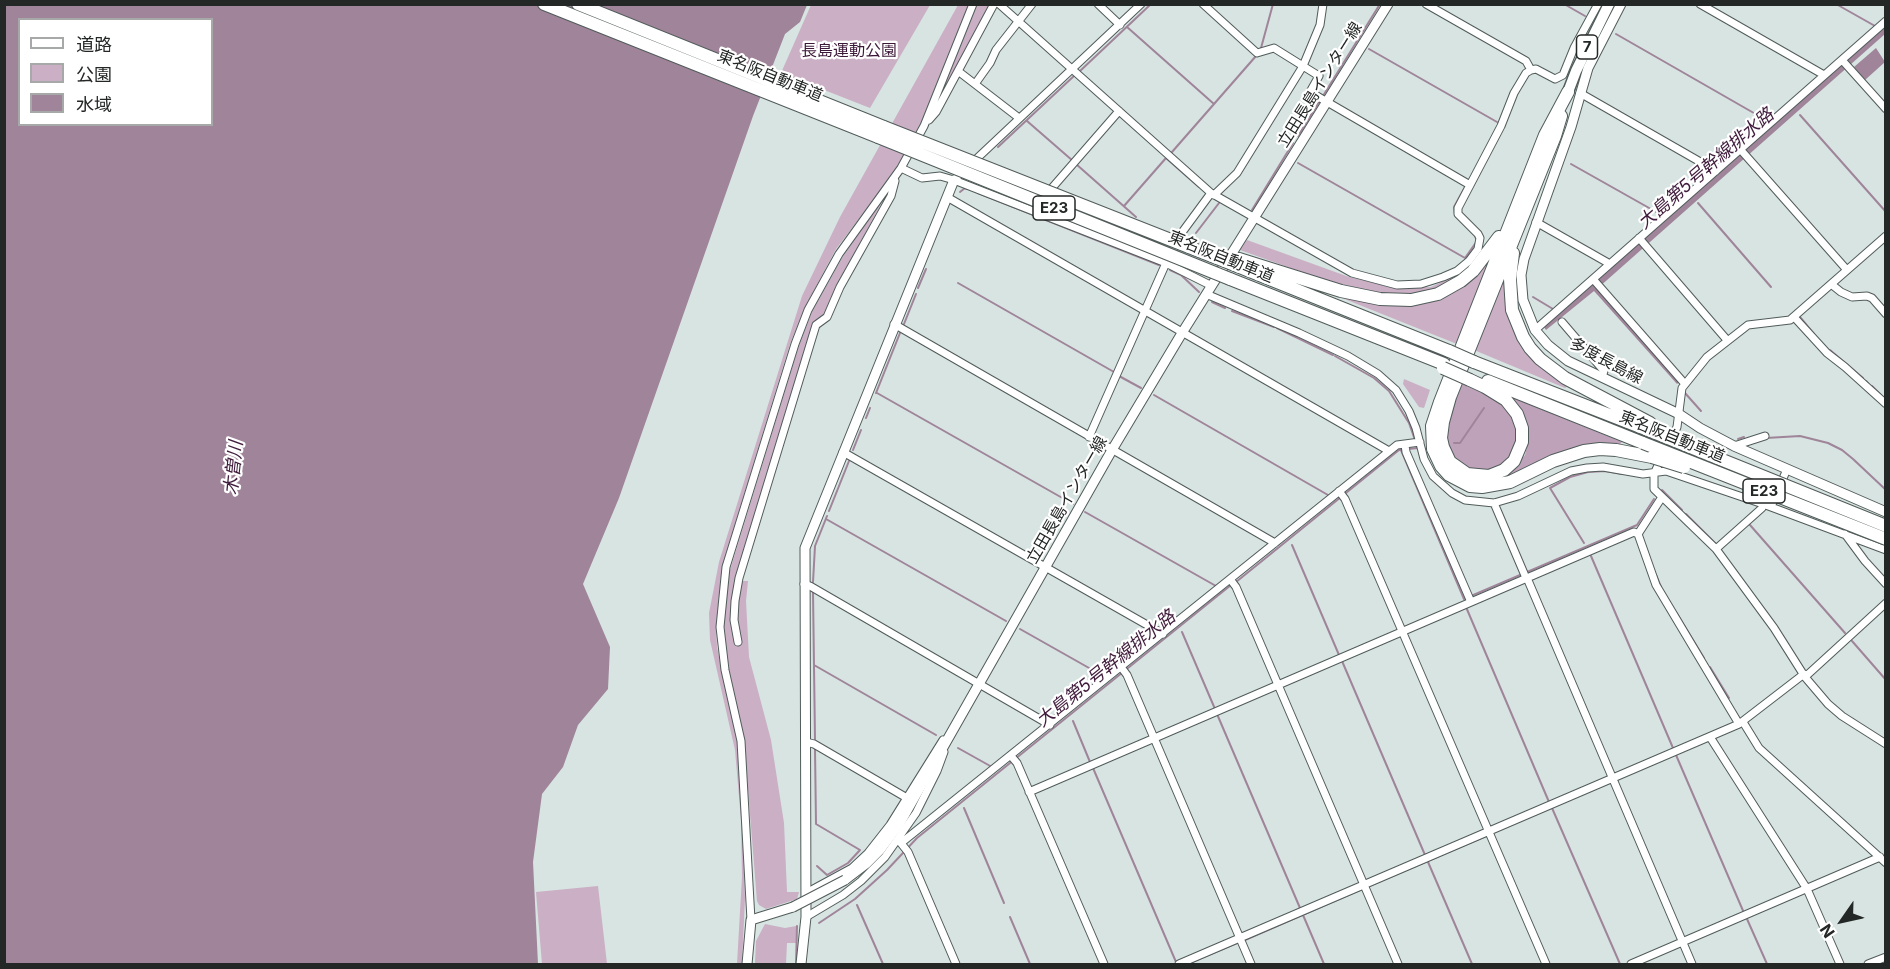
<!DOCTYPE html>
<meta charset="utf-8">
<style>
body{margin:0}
#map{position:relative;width:1890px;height:969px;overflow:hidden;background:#d7e4e1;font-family:Inter,"Noto Sans JP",sans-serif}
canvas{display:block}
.frame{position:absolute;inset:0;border:6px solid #232726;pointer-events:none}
.legend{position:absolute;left:18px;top:18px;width:195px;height:108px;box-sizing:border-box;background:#fff;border:2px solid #a7a9a8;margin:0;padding:8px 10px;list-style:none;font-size:18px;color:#232726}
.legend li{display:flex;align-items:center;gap:12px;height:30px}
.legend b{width:30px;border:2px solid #a7a9a8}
.north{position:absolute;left:1812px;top:891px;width:60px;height:60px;-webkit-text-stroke:4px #fff;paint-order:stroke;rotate:236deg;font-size:16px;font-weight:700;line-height:24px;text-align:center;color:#232726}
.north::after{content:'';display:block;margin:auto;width:21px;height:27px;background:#232726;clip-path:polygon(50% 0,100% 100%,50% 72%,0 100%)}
</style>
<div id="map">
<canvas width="1890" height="969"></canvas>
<div class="frame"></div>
<ul class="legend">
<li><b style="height:8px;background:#fff"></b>道路</li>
<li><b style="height:16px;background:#caafc5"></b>公園</li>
<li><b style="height:16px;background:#9f849a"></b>水域</li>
</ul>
<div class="north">N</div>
</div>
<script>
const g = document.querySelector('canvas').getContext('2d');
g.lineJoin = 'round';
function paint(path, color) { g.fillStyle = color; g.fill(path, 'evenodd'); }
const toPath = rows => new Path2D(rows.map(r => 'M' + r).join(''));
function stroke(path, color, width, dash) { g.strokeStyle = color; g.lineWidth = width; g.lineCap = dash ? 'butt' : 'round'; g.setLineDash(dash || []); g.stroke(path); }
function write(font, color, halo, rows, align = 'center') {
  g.font = font + ' Inter,"Noto Sans JP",sans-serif'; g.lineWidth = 4.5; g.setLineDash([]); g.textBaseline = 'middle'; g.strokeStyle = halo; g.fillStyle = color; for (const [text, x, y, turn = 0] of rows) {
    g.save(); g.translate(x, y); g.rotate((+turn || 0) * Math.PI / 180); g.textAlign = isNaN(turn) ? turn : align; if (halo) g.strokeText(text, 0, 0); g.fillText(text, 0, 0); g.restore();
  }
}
paint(toPath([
 [811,5,930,5,870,108,781,73],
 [958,5,969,5,922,121,896,170,836,249,806,305,790,344,722,567,716,625,717,647,737,741,742,821,745,898,742,964,737,964,742,877,741,820,735,750,710,640,709,613,719,562,802,296,840,217],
 [977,5,991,5,937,104],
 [888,191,862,239,825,314,814,324,736,579,733,630,736,646,740,645,737,620,737,599,741,581,748,581,746,601,749,657,771,740,784,823,787,892,799,892,797,899,766,909,759,905,757,901,744,740,725,651,723,627,727,580,799,345,812,312,842,258],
 [1247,240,1349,277,1396,288,1431,287,1454,276,1466,268,1475,259,1469,269,1439,288,1410,295,1393,295,1348,286,1313,276,1240,250],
 [1493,254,1457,344,1312,286,1431,301],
 [1504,275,1512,323,1568,386,1565,388,1474,350],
 [1404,379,1430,390,1424,408,1419,407,1403,384],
 [598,886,607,964,542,964,536,892],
 [765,924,785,928,796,926,796,943,787,943,786,964,755,964,756,941]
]), '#caafc5');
paint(toPath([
 [1462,384,1488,395,1502,403,1509,410,1517,424,1517,446,1506,463,1489,472,1467,469,1456,460,1449,449,1447,430,1449,414],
 [1511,397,1622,442,1619,445,1592,445,1565,450,1509,478,1508,473,1525,455,1529,439,1528,428,1524,415]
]), '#bda2b9');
paint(toPath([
 [5,5,807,5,800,22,785,34,753,116,619,498,583,584,610,647,608,689,578,725,563,767,542,794,533,862,538,964,5,964],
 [20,20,212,20,212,124,20,124],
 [1885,26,1885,34,1598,288,1680,381,1677,384,1594,291,1546,330,1544,327,1553,318],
 [1876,48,1885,62,1865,80,1854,67]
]), '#9f849a');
stroke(toPath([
 [1564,4,1585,16],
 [1836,4,1875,26],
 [1127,27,1214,104],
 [1616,34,1766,120],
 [1261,48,1273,4],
 [1369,49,1497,122],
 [1080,71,1151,4],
 [1323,96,1380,4],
 [1800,115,1886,212],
 [1027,121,1073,161],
 [1298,136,1319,102],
 [998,147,1075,75],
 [1172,152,1256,56],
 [1298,163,1465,258,1477,241,1475,236],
 [1076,164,1136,217],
 [1571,164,1658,213],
 [960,192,965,188,967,189],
 [978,193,1159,265],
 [1698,203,1771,287],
 [1124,206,1166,158,1199,187],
 [1252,210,1293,143],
 [1455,214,1454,207,1465,187],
 [1196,233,1219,203],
 [1170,270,1181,275,1199,292],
 [958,283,1114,372],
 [918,288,926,269],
 [1533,297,1553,309],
 [1212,302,1225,308],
 [1232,311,1274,327],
 [1800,317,1814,334],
 [904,324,916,294],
 [1277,328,1333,355],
 [1830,350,1863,378],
 [1335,356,1374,378,1389,391,1409,423,1415,440],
 [1119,376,1141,388],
 [1866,381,1868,383],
 [1872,386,1881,395],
 [876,393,900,333],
 [877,393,1073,504],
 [1685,393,1701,411],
 [1154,395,1328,495],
 [866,418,870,408],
 [1766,438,1800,436,1828,443,1842,450,1853,459,1886,490],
 [1738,439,1744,437],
 [1454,443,1460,443,1484,408],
 [1408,449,1418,448],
 [853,450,861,430],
 [1401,450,1464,599,1637,525,1654,499],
 [1662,490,1682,510],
 [829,511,849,461],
 [1085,512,1216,586],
 [1686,514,1716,544],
 [826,519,1006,621],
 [1750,525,1845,633],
 [1584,543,1550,488,1570,477,1588,472,1605,471,1622,474],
 [1292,545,1339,655],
 [1591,556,1673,748],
 [1656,575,1661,587],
 [813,582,815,546,827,516],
 [1236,582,1399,450,1403,450],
 [813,592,815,740],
 [1466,607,1549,802],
 [1676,612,1704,658],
 [1020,629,1105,677],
 [1182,632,1215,709],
 [1852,641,1886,680],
 [1342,661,1425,855],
 [814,665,936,735],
 [1710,667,1729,698],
 [1217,714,1300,908],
 [1073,721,1090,762],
 [958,748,992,767],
 [815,749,816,824,860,850,848,863,827,875,817,866],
 [1676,755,1744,913],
 [1093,768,1176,962],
 [964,808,1004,903],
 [1552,808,1620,964],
 [1428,862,1472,964],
 [1369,886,1486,836],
 [857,905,883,964],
 [1303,915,1324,964],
 [1010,917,1030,964],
 [1747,919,1767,964],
 [819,923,855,899,887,870,917,838,1231,585],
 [1245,940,1362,889],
 [796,964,797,926],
 [1187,964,1237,943]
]), '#9f849a', 2);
const street = toPath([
 [999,4,1211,193,1352,273,1397,285,1421,284,1443,277,1457,271,1469,261,1478,249,1480,238,1478,234,1458,214,1458,208,1501,126,1514,93,1526,73,1531,70],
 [1098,4,1120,25],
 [1203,4,1257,53,1274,48,1319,76,1310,92,1470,185],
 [1426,4,1526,61,1531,70,1536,69,1555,79,1563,75,1574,48,1598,4],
 [1700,4,1824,75],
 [1842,60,1886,109],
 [958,71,1019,118],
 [975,84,990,63,996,50,1032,4],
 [1580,93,1716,171],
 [929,120,936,112,994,4],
 [1740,149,1847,270],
 [901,168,922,178,940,176,954,180,1166,263,1212,286],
 [954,180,1141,4],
 [1214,195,1237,173,1303,66,1320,25,1323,4],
 [947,197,1389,451],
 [1038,204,1119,111],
 [1536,222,1610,264],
 [1639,238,1727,340],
 [1593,279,1685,384],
 [1831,284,1841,292,1852,297,1867,296,1872,298,1886,314],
 [1206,294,1299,333,1348,356,1378,374,1396,390,1409,411,1416,428,1424,459,1433,476,1452,493,1465,500,1494,503,1518,496,1571,471,1587,468,1603,467,1643,474,1666,471,1763,504,1886,550],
 [1794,317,1827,353,1845,367,1886,404],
 [1562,322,1604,371,1602,377],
 [894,324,1275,543],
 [1535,330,1886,21],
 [1089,437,1166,263,1183,231,1211,193],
 [1670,442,1677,427,1682,388,1707,357,1748,325,1790,320,1886,236],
 [1405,444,1406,452,1471,602],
 [1734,446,1765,436],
 [843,452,1163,634],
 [1662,457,1654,474,1654,489,1716,549,1774,628,1805,677,1828,704,1842,716,1886,744],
 [1339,491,1345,499,1546,964],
 [1662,497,1638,534,1656,585,1739,724],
 [1494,503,1526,578],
 [1771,507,1787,469],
 [1845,534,1865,561,1886,584],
 [1716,549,1762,508,1763,504],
 [1527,578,1692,964],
 [1230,579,1236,587,1398,964],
 [804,584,810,586,1050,725],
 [738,642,734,620,735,601,739,578,816,325,827,317,840,287,891,196,895,181],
 [1121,667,1127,675,1251,964],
 [1805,677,1886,603],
 [1743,722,1759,748,1886,863],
 [1710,737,1807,889,1840,964],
 [806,742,814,744,907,798],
 [1011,756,1017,763,1104,964],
 [1029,792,1634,532,1638,534],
 [900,842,908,852,956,964],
 [901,843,1397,445,1420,442],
 [806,893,852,868,868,853,890,825,943,740],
 [806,917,843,895,861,881,885,857,916,813,937,771,944,752],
 [751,920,741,741,725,670,720,627,726,567,795,344,808,310,839,254,901,168,924,126,973,4],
 [1179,964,1739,724,1804,674],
 [1631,964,1880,857],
 [1868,964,1886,957]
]);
const secondary = toPath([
 [1621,4,1588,68,1571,127,1524,259,1521,275,1523,300,1535,330,1548,345,1568,361,1679,414,1700,428,1734,446,1886,512],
 [845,880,866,864,880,850,900,823,1112,450,1182,333,1388,4],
 [747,964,751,920,793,907],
 [801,964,806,917,805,548,954,180]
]);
const primary = toPath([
 [1568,92,1576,71,1609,4]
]);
const highway = toPath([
 [544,4,878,137],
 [578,4,884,127],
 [1568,92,1545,135,1440,402,1432,426,1433,449,1441,466,1449,475,1470,486,1482,487,1510,482,1553,461,1584,451,1600,449,1616,450,1652,457],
 [1513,253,1510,279,1512,310,1523,337,1530,348,1540,359,1565,378,1650,423],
 [1239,259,1341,291,1380,299,1411,300,1438,294,1461,281,1473,271,1499,237],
 [1237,266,1449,351],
 [1230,279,1444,364],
 [1474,362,1648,430],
 [1470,380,1485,387,1506,400,1517,414,1522,428,1522,442,1514,461,1504,470,1489,476,1467,474,1450,462,1443,447,1441,438,1443,422,1450,397,1555,136,1561,116],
 [1488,381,1643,443]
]);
stroke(street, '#515c5a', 9);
stroke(secondary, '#515c5a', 11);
stroke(primary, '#515c5a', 13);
stroke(highway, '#515c5a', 14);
stroke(street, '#fff', 7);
stroke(secondary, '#fff', 9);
stroke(primary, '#fff', 10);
stroke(highway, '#fff', 12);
const secondaryBridge = toPath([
 [793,907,845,880]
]);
const highwayBridge = toPath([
 [884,127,1237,266],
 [878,137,1230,279],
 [1449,351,1474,362],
 [1443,368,1470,380],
 [1648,430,1886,526],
 [1643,443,1886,539],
 [1652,457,1684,467]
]);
stroke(secondaryBridge, '#515c5a', 11, []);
stroke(highwayBridge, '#515c5a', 14, []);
stroke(secondaryBridge, '#fff', 9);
stroke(highwayBridge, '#fff', 12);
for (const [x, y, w] of [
 [1587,47,21],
 [1054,208,42],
 [1764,491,42]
]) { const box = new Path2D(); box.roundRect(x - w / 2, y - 12, w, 24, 4.5); g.fillStyle = '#fff'; g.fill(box); stroke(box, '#232726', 1.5); }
write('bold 15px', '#232726', null, [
 ["7",1587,47],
 ["E23",1054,208],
 ["E23",1764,491]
]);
write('16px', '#3d1939', '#fff', [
 ["長島運動公園",849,51]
]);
write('16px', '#232726', '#fff', [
 ["東名阪自動車道",770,76,22],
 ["立田長島インター線",1320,85,-58],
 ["東名阪自動車道",1221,257,22],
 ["多度長島線",1606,361,28],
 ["東名阪自動車道",1672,437,22],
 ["立田長島インター線",1067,500,-60]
]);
write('italic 18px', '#401c3c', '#fff', [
 ["大島第5号幹線排水路",1706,169,-41],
 ["木曽川",234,468,-84],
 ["大島第5号幹線排水路",1106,669,-39]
]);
</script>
